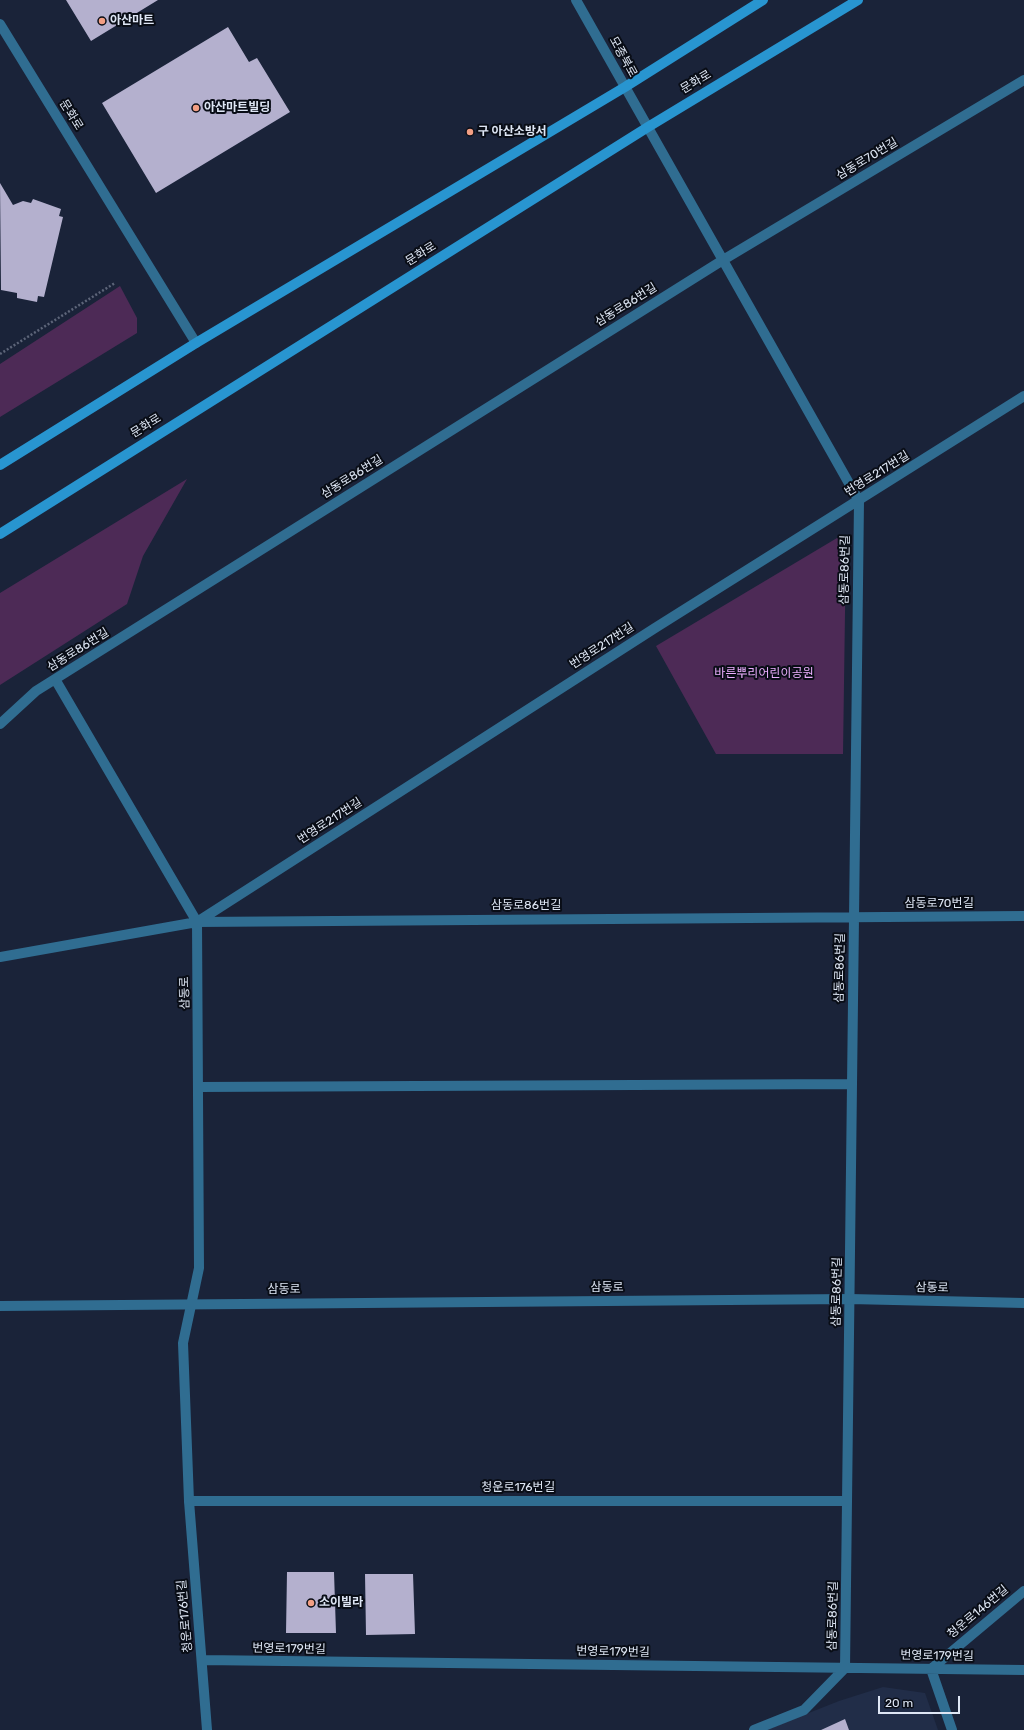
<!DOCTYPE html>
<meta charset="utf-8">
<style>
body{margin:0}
#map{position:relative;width:1024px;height:1730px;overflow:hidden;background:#1a2339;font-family:Rubik,sans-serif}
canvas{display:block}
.scale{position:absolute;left:878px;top:1696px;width:82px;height:18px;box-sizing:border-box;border:2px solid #dee6f4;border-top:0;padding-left:5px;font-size:12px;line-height:14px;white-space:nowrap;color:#dee6f4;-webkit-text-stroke:3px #090d16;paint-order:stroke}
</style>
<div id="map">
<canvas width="1024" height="1730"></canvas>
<div class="scale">20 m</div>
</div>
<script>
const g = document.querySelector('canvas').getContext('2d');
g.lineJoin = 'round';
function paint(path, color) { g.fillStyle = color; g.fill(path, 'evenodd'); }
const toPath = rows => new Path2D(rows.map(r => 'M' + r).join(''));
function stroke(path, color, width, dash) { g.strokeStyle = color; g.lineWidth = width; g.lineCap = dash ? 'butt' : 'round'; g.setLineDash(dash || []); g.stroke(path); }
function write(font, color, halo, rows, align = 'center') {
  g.font = font + ' Rubik,"Noto Sans KR",sans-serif'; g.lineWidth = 4; g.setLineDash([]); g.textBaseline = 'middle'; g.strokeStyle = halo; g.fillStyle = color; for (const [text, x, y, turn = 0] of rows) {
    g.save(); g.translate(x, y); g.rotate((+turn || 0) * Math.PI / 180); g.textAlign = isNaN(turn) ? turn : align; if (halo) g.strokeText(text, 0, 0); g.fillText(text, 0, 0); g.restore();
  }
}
paint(toPath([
 [883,1687,925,1693,938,1730,766,1730,839,1701]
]), '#212d48');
paint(toPath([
 [120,286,137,318,137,333,0,417,0,364],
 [187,479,143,556,127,604,0,685,0,593],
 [837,538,846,542,843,754,716,754,656,646]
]), '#4d2a56');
paint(toPath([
 [66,0,158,0,91,41],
 [228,27,249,62,257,58,290,112,156,193,102,103],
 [0,183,13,205,23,201,31,203,33,199,61,209,59,216,63,217,44,297,38,296,37,302,17,298,17,293,1,290],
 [287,1572,334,1572,336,1633,286,1633],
 [365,1574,413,1574,415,1634,366,1635],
 [845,1719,849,1730,821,1730]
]), '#b4b0ce');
stroke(toPath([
 [0,354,115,283]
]), '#5d6579', 2.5, [2, 2]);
stroke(toPath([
 [189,1501,847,1501]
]), '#306d91', 10);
stroke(toPath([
 [576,0,859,501,845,1668],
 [0,24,196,343],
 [55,679,197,922,199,1268,183,1343,189,1501,207,1730],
 [0,724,36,691,723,260,1024,80],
 [197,922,655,628,1024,396],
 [0,957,197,922,1024,916],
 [199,1087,852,1084],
 [202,1660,1024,1670],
 [754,1730,804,1710,845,1668],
 [952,1730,931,1669,1024,1591]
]), '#306d91', 10);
stroke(toPath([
 [0,1306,850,1299,1024,1303]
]), '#306d91', 10);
stroke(toPath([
 [0,465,196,343,625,87,763,0],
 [0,534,648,127,858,0]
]), '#2895d0', 10);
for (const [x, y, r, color] of [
 [102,21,4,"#f39f84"],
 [196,108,4,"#f39f84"],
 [470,132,4,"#f39f84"],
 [311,1603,4,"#f39f84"]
]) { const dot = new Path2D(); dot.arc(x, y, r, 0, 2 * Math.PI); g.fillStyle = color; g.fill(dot); stroke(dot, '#090d16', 1.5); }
write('bold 12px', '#dee6f4', '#090d16', [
 ["아산마트",110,21],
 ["아산마트빌딩",204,108],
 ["구 아산소방서",478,132],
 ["소이빌라",319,1603]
], 'left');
write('12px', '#dee6f4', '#090d16', [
 ["모종북로",623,57,61],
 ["문화로",696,82,-31],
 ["문화로",71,115,58],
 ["삼동로70번길",867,159,-31],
 ["문화로",421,254,-32],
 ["삼동로86번길",626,305,-32],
 ["문화로",146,426,-32],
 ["번영로217번길",877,474,-32],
 ["삼동로86번길",352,477,-32],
 ["삼동로86번길",845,570,-89],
 ["번영로217번길",602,646,-33],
 ["삼동로86번길",78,650,-32],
 ["번영로217번길",330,821,-33],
 ["삼동로70번길",939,904],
 ["삼동로86번길",526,906],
 ["삼동로86번길",840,968,-89],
 ["삼동로",185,993,-91],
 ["삼동로",607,1288],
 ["삼동로",932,1288,1],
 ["삼동로",284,1290],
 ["삼동로86번길",837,1292,-89],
 ["청운로176번길",518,1488],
 ["청운로146번길",978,1612,-40],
 ["청운로176번길",185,1616,-95],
 ["삼동로86번길",833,1616,-89],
 ["번영로179번길",289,1649,1],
 ["번영로179번길",613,1652,1],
 ["번영로179번길",937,1656,1]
]);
write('12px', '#ebaefd', '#090d16', [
 ["바른뿌리어린이공원",764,674]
]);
</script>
